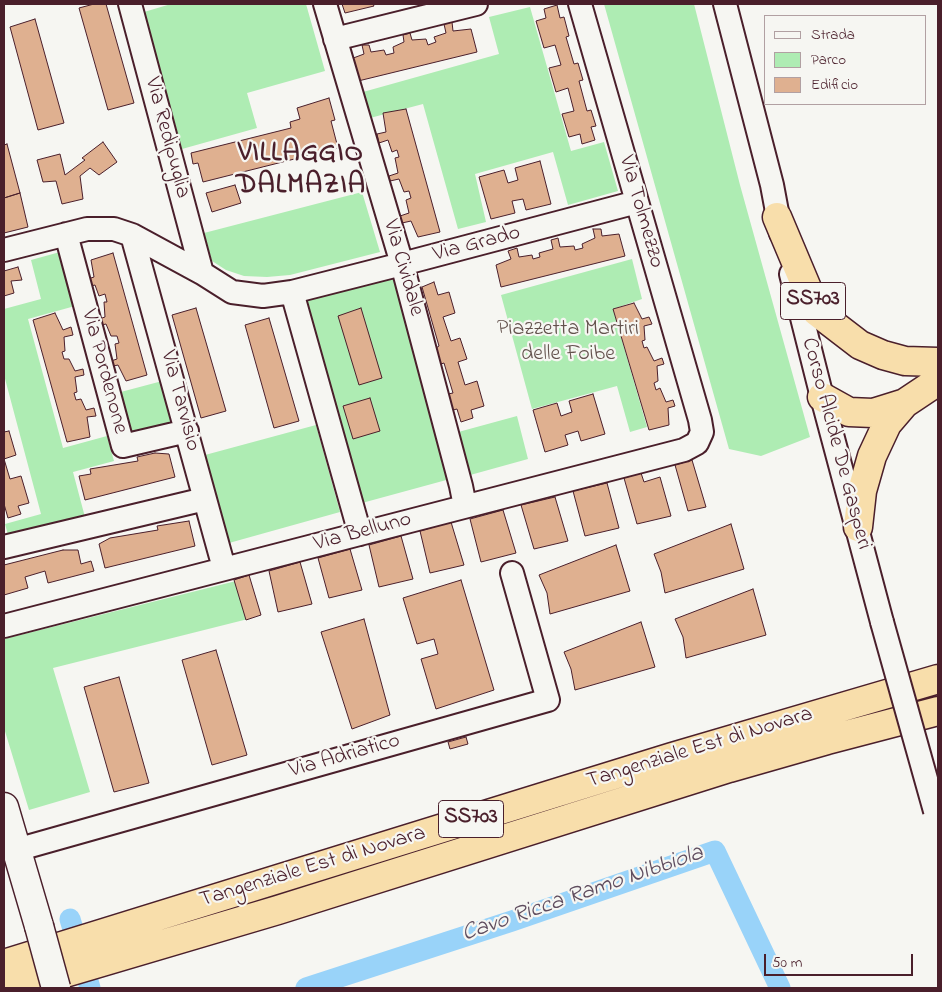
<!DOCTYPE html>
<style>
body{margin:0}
#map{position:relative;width:942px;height:992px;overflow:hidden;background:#f6f6f2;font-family:"Indie Flower",sans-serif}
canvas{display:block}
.frame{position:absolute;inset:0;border:5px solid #4a1f2b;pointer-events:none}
.legend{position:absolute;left:764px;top:15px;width:162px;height:90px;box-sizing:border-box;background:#f6f6f2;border:1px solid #b1a0a2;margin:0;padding:6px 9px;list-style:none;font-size:15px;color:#4a1f2b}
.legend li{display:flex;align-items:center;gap:10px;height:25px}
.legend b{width:25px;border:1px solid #b1a0a2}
.scale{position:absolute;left:764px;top:954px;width:149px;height:22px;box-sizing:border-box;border:2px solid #4a1f2b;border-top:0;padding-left:6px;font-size:15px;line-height:18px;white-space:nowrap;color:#4a1f2b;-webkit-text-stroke:4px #f6f6f2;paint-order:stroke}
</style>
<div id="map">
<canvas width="942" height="992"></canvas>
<div class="frame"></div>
<ul class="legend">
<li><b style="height:6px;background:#f6f6f2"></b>Strada</li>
<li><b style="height:14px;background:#aeecb3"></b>Parco</li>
<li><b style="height:14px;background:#dfb090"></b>Edificio</li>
</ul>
<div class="scale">50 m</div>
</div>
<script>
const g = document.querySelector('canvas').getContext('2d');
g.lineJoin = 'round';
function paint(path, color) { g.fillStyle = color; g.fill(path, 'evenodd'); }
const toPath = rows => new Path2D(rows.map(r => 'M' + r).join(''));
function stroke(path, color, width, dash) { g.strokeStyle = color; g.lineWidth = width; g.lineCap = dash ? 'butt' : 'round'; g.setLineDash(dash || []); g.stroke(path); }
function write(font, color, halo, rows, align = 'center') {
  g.font = font + ' "Indie Flower",sans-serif'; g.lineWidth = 4.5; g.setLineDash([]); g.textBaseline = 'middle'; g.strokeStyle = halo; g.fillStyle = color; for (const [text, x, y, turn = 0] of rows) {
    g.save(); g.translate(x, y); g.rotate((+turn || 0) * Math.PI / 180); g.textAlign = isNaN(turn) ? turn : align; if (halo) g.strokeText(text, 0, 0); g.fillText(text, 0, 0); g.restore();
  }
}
paint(toPath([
 [171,4,306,4,325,71,247,93,257,128,182,149,144,12],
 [604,4,694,4,740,185,810,437,761,456,729,449],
 [530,7,571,151,604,142,618,191,568,205,553,152,475,174,486,222,458,229,423,104,370,118,363,92,499,54,489,17],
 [362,192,380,252,290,275,267,277,244,276,226,270,212,261,204,233],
 [60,252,75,306,28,319,63,448,107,436,114,461,73,472,86,521,10,542,5,524,41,514,4,375,4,309,41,299,31,260],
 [632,259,642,299,613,309,647,427,630,432,617,386,532,409,501,295],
 [394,273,450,479,362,503,306,297],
 [166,380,178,425,129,438,117,393],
 [517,416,528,459,463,477,451,434],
 [316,425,340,512,229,543,205,455],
 [236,581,248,619,53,668,90,792,29,810,4,728,4,639]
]), '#aeecb3');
stroke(toPath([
 [70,919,90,988],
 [306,988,512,921,715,851,780,988]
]), '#99d3f9', 21);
const building = toPath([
 [94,4,106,4,134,103,108,110,79,8,94,4],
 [342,4,373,4,374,6,345,13,342,4],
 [557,5,560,18,564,17,569,36,566,37,574,64,578,63,583,80,579,81,587,111,591,110,596,126,591,127,595,140,582,144,580,134,569,137,562,114,574,111,568,88,556,92,549,68,561,65,555,45,544,48,536,21,546,18,544,9,557,5],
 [35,19,64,123,38,130,10,27,35,19],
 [452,22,453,31,471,29,477,52,354,82,348,60,364,54,362,45,369,45,371,52,384,50,386,55,394,53,393,47,404,42,403,35,410,33,412,40,426,39,428,45,436,42,434,37,446,33,444,24,452,22],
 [329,98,335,120,331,121,338,148,203,182,198,163,193,164,191,153,291,128,290,122,300,119,297,108,329,98],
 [406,109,440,232,418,237,411,221,402,223,400,216,409,213,406,200,411,198,409,191,404,192,399,179,390,181,389,176,398,173,395,158,399,157,397,150,392,152,388,140,379,143,377,134,386,132,383,113,406,109],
 [103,142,117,162,99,175,90,168,80,176,83,199,62,204,56,181,43,182,37,160,60,154,65,175,85,160,82,158,103,142],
 [7,144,20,193,4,198,4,145,7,144],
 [540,161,551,204,526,210,523,199,512,201,515,213,491,219,479,177,504,170,508,183,518,180,515,168,540,161],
 [235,185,241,203,212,212,206,193,235,185],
 [20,193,28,227,4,233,4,198,20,193],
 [593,229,601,229,602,236,619,234,625,256,501,287,496,265,511,259,508,251,517,248,519,257,532,255,533,259,540,257,539,253,553,249,551,240,558,238,560,247,574,246,575,250,583,248,582,244,595,238,593,229],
 [113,253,147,375,126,381,118,365,109,367,108,362,117,359,115,344,119,343,117,336,111,336,106,324,98,326,96,320,105,317,104,302,107,302,105,294,99,296,95,285,87,287,85,280,94,277,91,260,113,253],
 [18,267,22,280,11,281,14,293,4,296,4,269,4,271,18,267],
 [434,282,438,295,449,292,455,313,443,317,451,341,460,338,467,359,458,362,465,385,477,381,484,406,471,410,473,418,461,422,457,409,453,410,448,394,453,393,444,363,441,364,436,348,439,346,422,287,434,282],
 [634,303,642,319,649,317,652,324,644,326,645,340,642,341,644,348,647,347,654,361,662,358,664,364,657,366,658,381,654,383,656,390,660,388,666,402,673,400,675,406,668,408,669,425,649,430,613,309,634,303],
 [196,308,226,411,201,418,172,315,196,308],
 [361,308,382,378,359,385,338,316,361,308],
 [55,313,63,330,71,327,73,335,64,337,65,351,62,352,64,359,69,359,75,371,83,369,84,375,75,377,77,392,74,393,76,400,81,399,86,410,94,408,96,416,87,417,90,437,67,442,33,320,55,313],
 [269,318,299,421,274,428,245,325,269,318],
 [593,394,605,434,581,441,578,431,565,435,568,445,545,452,533,410,557,403,561,416,572,412,569,401,593,394],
 [370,398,380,431,353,439,343,406,370,398],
 [9,431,16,455,4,459,10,479,21,476,29,503,18,506,21,514,8,518,4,504,4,432,9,431],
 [155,453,169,454,175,477,85,500,79,476,91,474,90,469,138,461,137,457,155,453],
 [692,460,706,507,688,511,675,465,692,460],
 [641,473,644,482,660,477,671,516,637,524,624,478,641,473],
 [607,483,619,528,585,536,573,491,607,483],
 [555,497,568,541,534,549,521,505,555,497],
 [503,510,516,553,481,562,470,519,503,510],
 [189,521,195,546,105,568,99,544,110,538,158,530,157,526,189,521],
 [451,522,464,565,430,573,420,531,451,522],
 [731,524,744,569,665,593,661,572,654,554,731,524],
 [401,536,413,579,379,587,369,545,401,536],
 [616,545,630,591,550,614,547,593,539,575,616,545],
 [350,549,362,590,329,598,318,558,350,549],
 [63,550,78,550,81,564,91,561,94,571,48,583,45,571,25,577,28,588,4,595,4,565,63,550],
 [300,562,312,604,278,612,269,571,300,562],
 [249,575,261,615,246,620,234,580,249,575],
 [461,580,494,690,436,709,421,659,438,654,434,639,417,644,403,598,461,580],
 [753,589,766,635,686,658,683,637,675,619,753,589],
 [364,619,390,715,352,729,321,632,364,619],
 [641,622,655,667,575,690,571,669,564,652,641,622],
 [216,650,247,755,212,765,182,660,216,650],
 [119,677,149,783,114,792,84,687,119,677],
 [466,737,468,744,450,749,448,742,466,737]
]);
paint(building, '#dfb090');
stroke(building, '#4a1f2b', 1);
const street = toPath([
 [130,4,202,273],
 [325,4,402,264,461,486,465,506],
 [725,4,772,185,781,233],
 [335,39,476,4],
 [66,234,123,446,187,431],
 [132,235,224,568],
 [4,250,87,229,114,229,132,235,202,273,232,292,263,296,292,292,402,264,637,202],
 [791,274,822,397,882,622],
 [292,292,360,534],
 [4,547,205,499],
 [4,626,684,450,697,443,702,432,700,420,580,4],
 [16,850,548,700,512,573]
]);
const secondary = toPath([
 [4,807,39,926]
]);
const highway = toPath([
 [777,217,817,312,860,345,883,355,905,361,938,362],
 [822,397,849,412,873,413,905,403],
 [858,527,862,491,872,456,887,424,905,403,938,381],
 [4,964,672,757,938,679],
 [14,988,278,910,729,768,827,740,938,711]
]);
stroke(street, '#4a1f2b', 26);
stroke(secondary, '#4a1f2b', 31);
stroke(highway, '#4a1f2b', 31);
stroke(street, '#f6f6f2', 22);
stroke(secondary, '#f6f6f2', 28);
stroke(highway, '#f8deab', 28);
const streetBridge = toPath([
 [882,622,935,811]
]);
const secondaryBridge = toPath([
 [39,926,56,988]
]);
stroke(streetBridge, '#4a1f2b', 26, []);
stroke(secondaryBridge, '#4a1f2b', 31, []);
stroke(streetBridge, '#f6f6f2', 22);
stroke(secondaryBridge, '#f6f6f2', 28);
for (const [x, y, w] of [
 [813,301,65],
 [471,819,65]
]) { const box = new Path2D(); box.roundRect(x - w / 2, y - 18.5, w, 37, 4); g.fillStyle = '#f6f6f2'; g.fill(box); stroke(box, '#4a1f2b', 1); }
write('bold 21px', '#4a1f2b', null, [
 ["SS703",813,301],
 ["SS703",471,819]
]);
write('22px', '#4a1f2b', '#f6f6f2', [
 ["Via Redipuglia",166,138,75],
 ["Via Tolmezzo",640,212,74],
 ["Via Grado",477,245,-15],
 ["Via Cividale",402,268,74],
 ["Via Pordenone",103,372,75],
 ["Via Tarvisio",179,401,75],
 ["Corso Alcide De Gasperi",835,444,75],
 ["Via Belluno",363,533,-15],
 ["Tangenziale Est di Novara",700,749,-17],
 ["Via Adriatico",345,757,-16],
 ["Tangenziale Est di Novara",313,868,-17]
]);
write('22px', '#63524d', '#f6f6f2', [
 ["Piazzetta Martiri",568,330],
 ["delle Foibe",568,355]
]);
write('italic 24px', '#5e4c5e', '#f6f6f2', [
 ["Cavo Ricca Ramo Nibbiola",583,895,-19]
]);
g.letterSpacing = '1px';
write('bold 28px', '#4a1f2b', '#f6f6f2', [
 ["VILLAGGIO",301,155],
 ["DALMAZIA",301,187]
]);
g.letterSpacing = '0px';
</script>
